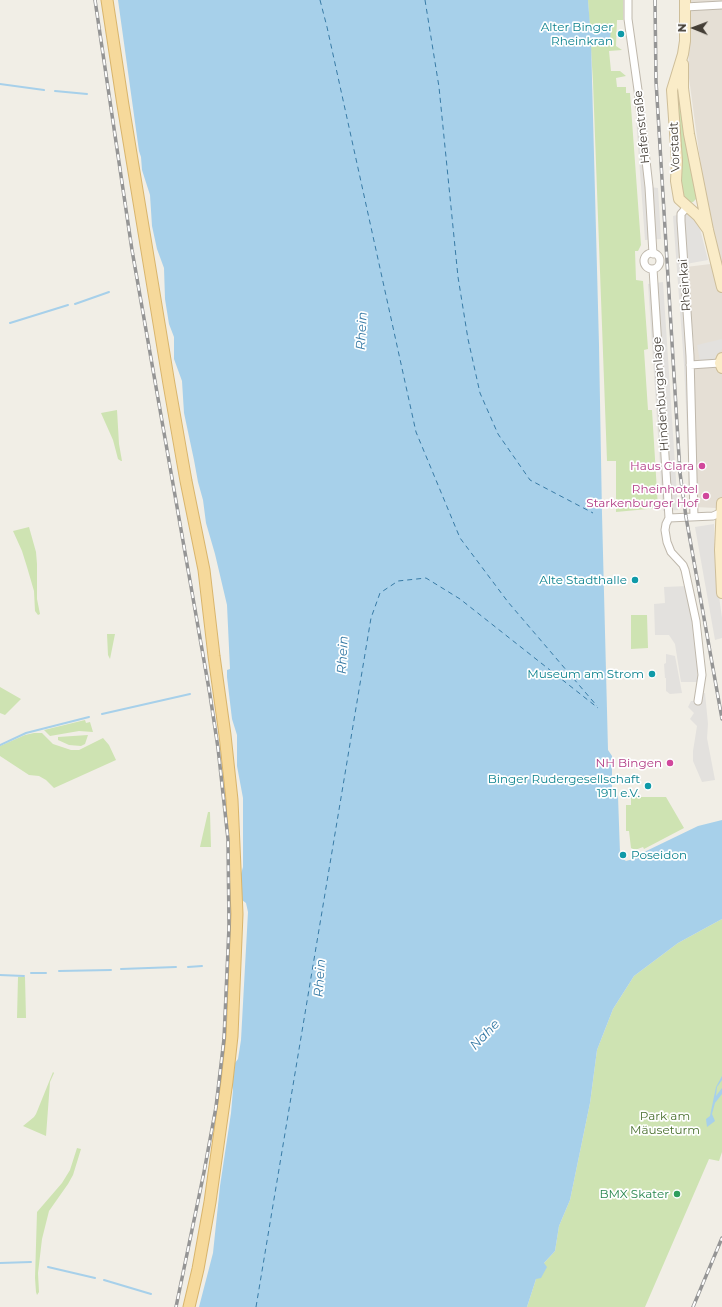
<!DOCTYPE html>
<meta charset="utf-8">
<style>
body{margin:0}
#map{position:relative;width:722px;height:1307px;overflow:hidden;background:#f1eee6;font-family:Montserrat,sans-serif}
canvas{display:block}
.north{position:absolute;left:674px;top:8px;width:40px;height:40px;-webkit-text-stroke:3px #fff;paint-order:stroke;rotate:271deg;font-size:11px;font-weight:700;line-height:16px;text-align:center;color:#443e36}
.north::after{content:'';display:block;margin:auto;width:14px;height:18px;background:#443e36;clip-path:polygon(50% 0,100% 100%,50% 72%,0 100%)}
</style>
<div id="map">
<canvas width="722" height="1307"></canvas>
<div class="north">N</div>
</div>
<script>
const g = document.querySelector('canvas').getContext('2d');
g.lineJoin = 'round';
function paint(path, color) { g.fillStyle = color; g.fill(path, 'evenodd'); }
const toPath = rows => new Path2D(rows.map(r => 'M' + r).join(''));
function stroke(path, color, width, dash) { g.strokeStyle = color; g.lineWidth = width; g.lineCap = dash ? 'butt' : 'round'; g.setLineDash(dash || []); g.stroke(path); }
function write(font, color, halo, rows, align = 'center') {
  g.font = font + ' Montserrat,sans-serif'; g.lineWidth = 3.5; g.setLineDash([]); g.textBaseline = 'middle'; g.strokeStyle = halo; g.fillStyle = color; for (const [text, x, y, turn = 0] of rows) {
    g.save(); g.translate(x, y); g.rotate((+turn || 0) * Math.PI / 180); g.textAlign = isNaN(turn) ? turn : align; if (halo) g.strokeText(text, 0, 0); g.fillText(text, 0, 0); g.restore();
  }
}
paint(toPath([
 [687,0,722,0,722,551,716,508,695,507,694,346,686,267,719,263,709,226,689,78]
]), '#e5dfd5');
paint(toPath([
 [588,0,623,0,623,20,617,20,616,46,622,50,609,51,611,71,620,71,626,76,616,78,617,87,626,87,626,93,630,93,641,245,638,251,635,251,636,280,643,281,648,349,644,350,648,410,652,410,658,508,616,512,616,461,607,461,593,82],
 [677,88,680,88,698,195,696,199,693,202,689,203,681,200,675,89],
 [117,410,119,444,122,461,121,461,118,459,113,440,101,413],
 [29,527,36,552,37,564,37,599,40,614,38,615,35,611,34,591,27,567,22,551,13,531],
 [631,615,647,615,648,648,631,649],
 [107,634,115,634,110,659,108,655],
 [0,687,21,699,5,715,0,713],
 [85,720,86,723,90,722,93,732,79,731,50,736,44,730],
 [34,733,42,733,53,744,71,750,79,750,103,738,109,745,116,760,54,788,46,780,39,776,29,775,0,756,0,746,25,735],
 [88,735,85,744,81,746,69,745,58,740,58,737],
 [631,797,666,797,684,828,644,849,643,847,635,850,631,848,629,831,626,831,626,805,631,805],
 [208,812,210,812,211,847,200,847],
 [722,919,722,1152,719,1161,709,1159,645,1307,527,1307,536,1279,544,1263,555,1251,559,1226,570,1200,590,1103,597,1050,613,1009,634,976,678,943],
 [18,977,25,977,26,1018,17,1018],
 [53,1072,54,1073,50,1082,46,1136,23,1126,34,1117,36,1114],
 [77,1148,81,1149,73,1175,68,1184,49,1211,42,1239,38,1273,39,1292,37,1295,36,1292,35,1278,37,1212,62,1183,70,1170]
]), '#cee3b2');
paint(toPath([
 [641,117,649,187,658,188,661,239,645,240,636,118],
 [688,212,698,221,708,260,686,264,684,217],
 [677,215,688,365,692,491,690,491,684,365,673,216],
 [663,282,678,510,663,511,648,284],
 [722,339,722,349,716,355,715,360,700,361,697,345],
 [714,524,715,567,722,618,722,638,715,640,695,527],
 [688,586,694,614,698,682,681,682,675,644,669,635,655,635,654,604,665,603,664,587],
 [666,654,675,656,682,693,670,694,666,691,666,678,665,678,664,664,666,663],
 [705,693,708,724,707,738,715,780,702,782,693,761,693,751,697,726,690,719,694,713,688,707,691,701,698,701,699,694]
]), '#e3e1de');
paint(toPath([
 [118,0,588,0,590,26,611,27,610,41,591,41,599,345,602,514,608,750,612,756,612,792,618,796,620,853,620,857,626,861,633,859,640,854,698,826,722,820,722,919,678,943,634,976,613,1009,597,1050,590,1103,570,1200,559,1226,555,1251,544,1263,547,1267,541,1278,536,1279,527,1307,199,1307,213,1253,220,1186,231,1113,233,1090,232,1085,235,1063,238,1059,241,1040,248,912,246,903,242,900,241,874,243,867,243,798,237,766,237,735,232,719,227,677,227,670,230,669,227,605,215,554,206,523,203,500,198,482,194,460,184,413,182,381,174,359,174,337,169,324,165,299,164,268,157,249,152,226,150,195,142,170,141,157,139,151],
 [722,1076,722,1080,717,1087,716,1096,722,1088,722,1094,715,1103,712,1114,715,1121,707,1127,706,1119,710,1116,716,1087]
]), '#a7d0ea');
stroke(toPath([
 [0,84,44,90],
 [55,91,87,94],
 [75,304,109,292],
 [10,323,68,305],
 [102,714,190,694],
 [0,745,26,733,89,717],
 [188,967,202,966],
 [121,969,176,967],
 [59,971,111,970],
 [31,973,46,973],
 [0,975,24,976],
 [0,1263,31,1262],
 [48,1267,95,1278],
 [104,1280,151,1294]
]), '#a7d0ea', 2);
stroke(toPath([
 [320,0,327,27,416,432,460,538,508,602,597,706],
 [425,0,439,87,458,277,468,339,480,393,498,434,530,480,593,513],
 [256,1307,371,618,380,593,398,581,426,578,460,599,598,708]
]), '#387ba6', 1, [5, 4]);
const minor = toPath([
 [628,0,628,19,638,90,649,187,653,254],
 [685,7,722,5],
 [687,207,681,214,681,221,690,356,694,517],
 '644 261a8 8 0 1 1 16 0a8 8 0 1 1-16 0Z',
 [653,269,669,518],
 [690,365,720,363],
 [669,518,666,524,665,530,667,542,671,552,683,565,685,570,696,621,702,675,698,701],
 [669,518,713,516,722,512]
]);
const secondary = toPath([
 [685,0,685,41,683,54,672,90,677,161,676,181,679,199,698,216,708,230],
 [683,64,683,88,689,134,708,230,722,287],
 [722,358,720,363,722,368],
 [722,503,720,550,722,593]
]);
const primary = toPath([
 [107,0,123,105,169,384,186,481,204,570,214,656,225,735,232,800,237,914,232,1036,227,1081,210,1202,198,1269,189,1307]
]);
stroke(minor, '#bfb8ac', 9);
stroke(secondary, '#cebe99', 12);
stroke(primary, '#d9b56c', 13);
stroke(minor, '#fff', 7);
stroke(secondary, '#faecc8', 10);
stroke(primary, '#f6d99b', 11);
const rail = toPath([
 [95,0,132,250,210,695,218,748,228,839,229,927,224,1039,216,1107,204,1172,176,1307],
 [655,0,656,81,680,473,686,517,722,719],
 [693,1307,722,1238]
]);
stroke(rail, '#959595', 3.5);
stroke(rail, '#fff', 2, [6]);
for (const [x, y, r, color] of [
 [621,34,4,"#0f9aa8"],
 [702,466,4,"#d1479c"],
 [706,496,4,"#d1479c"],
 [635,580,4,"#0f9aa8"],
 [652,674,4,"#0f9aa8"],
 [670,763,4,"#d1479c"],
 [648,786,4,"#0f9aa8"],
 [623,855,4,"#0f9aa8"],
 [677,1194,4,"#2e9e5b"]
]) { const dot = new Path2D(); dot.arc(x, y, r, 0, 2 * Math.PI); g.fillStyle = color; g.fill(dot); stroke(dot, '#fff', 1.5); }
write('12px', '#0d838f', '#fff', [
 ["Alter Binger",613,27],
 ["Rheinkran",613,41],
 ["Alte Stadthalle",627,580],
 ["Museum am Strom",644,674],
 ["Binger Rudergesellschaft",640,779],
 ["1911 e.V.",640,793],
 ["Poseidon",631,855,"left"]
], 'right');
write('12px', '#443e36', '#fff', [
 ["Hafenstraße",642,127,-96],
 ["Vorstadt",675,147,-92],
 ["Rheinkai",685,285,-94],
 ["Hindenburganlage",661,394,-94]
]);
write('12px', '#b23c85', '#fff', [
 ["Haus Clara",694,466],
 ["Rheinhotel",698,489],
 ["Starkenburger Hof",698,503],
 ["NH Bingen",662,763]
], 'right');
write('12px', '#49702e', '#fff', [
 ["Park am",665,1116],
 ["Mäuseturm",665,1130]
]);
write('12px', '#27864d', '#fff', [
 ["BMX Skater",669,1194]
], 'right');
write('italic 13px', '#387ba6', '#fff', [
 ["Rhein",362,331,-87],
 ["Rhein",343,655,-87],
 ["Rhein",320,978,-86],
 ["Nahe",485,1035,-46]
]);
</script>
